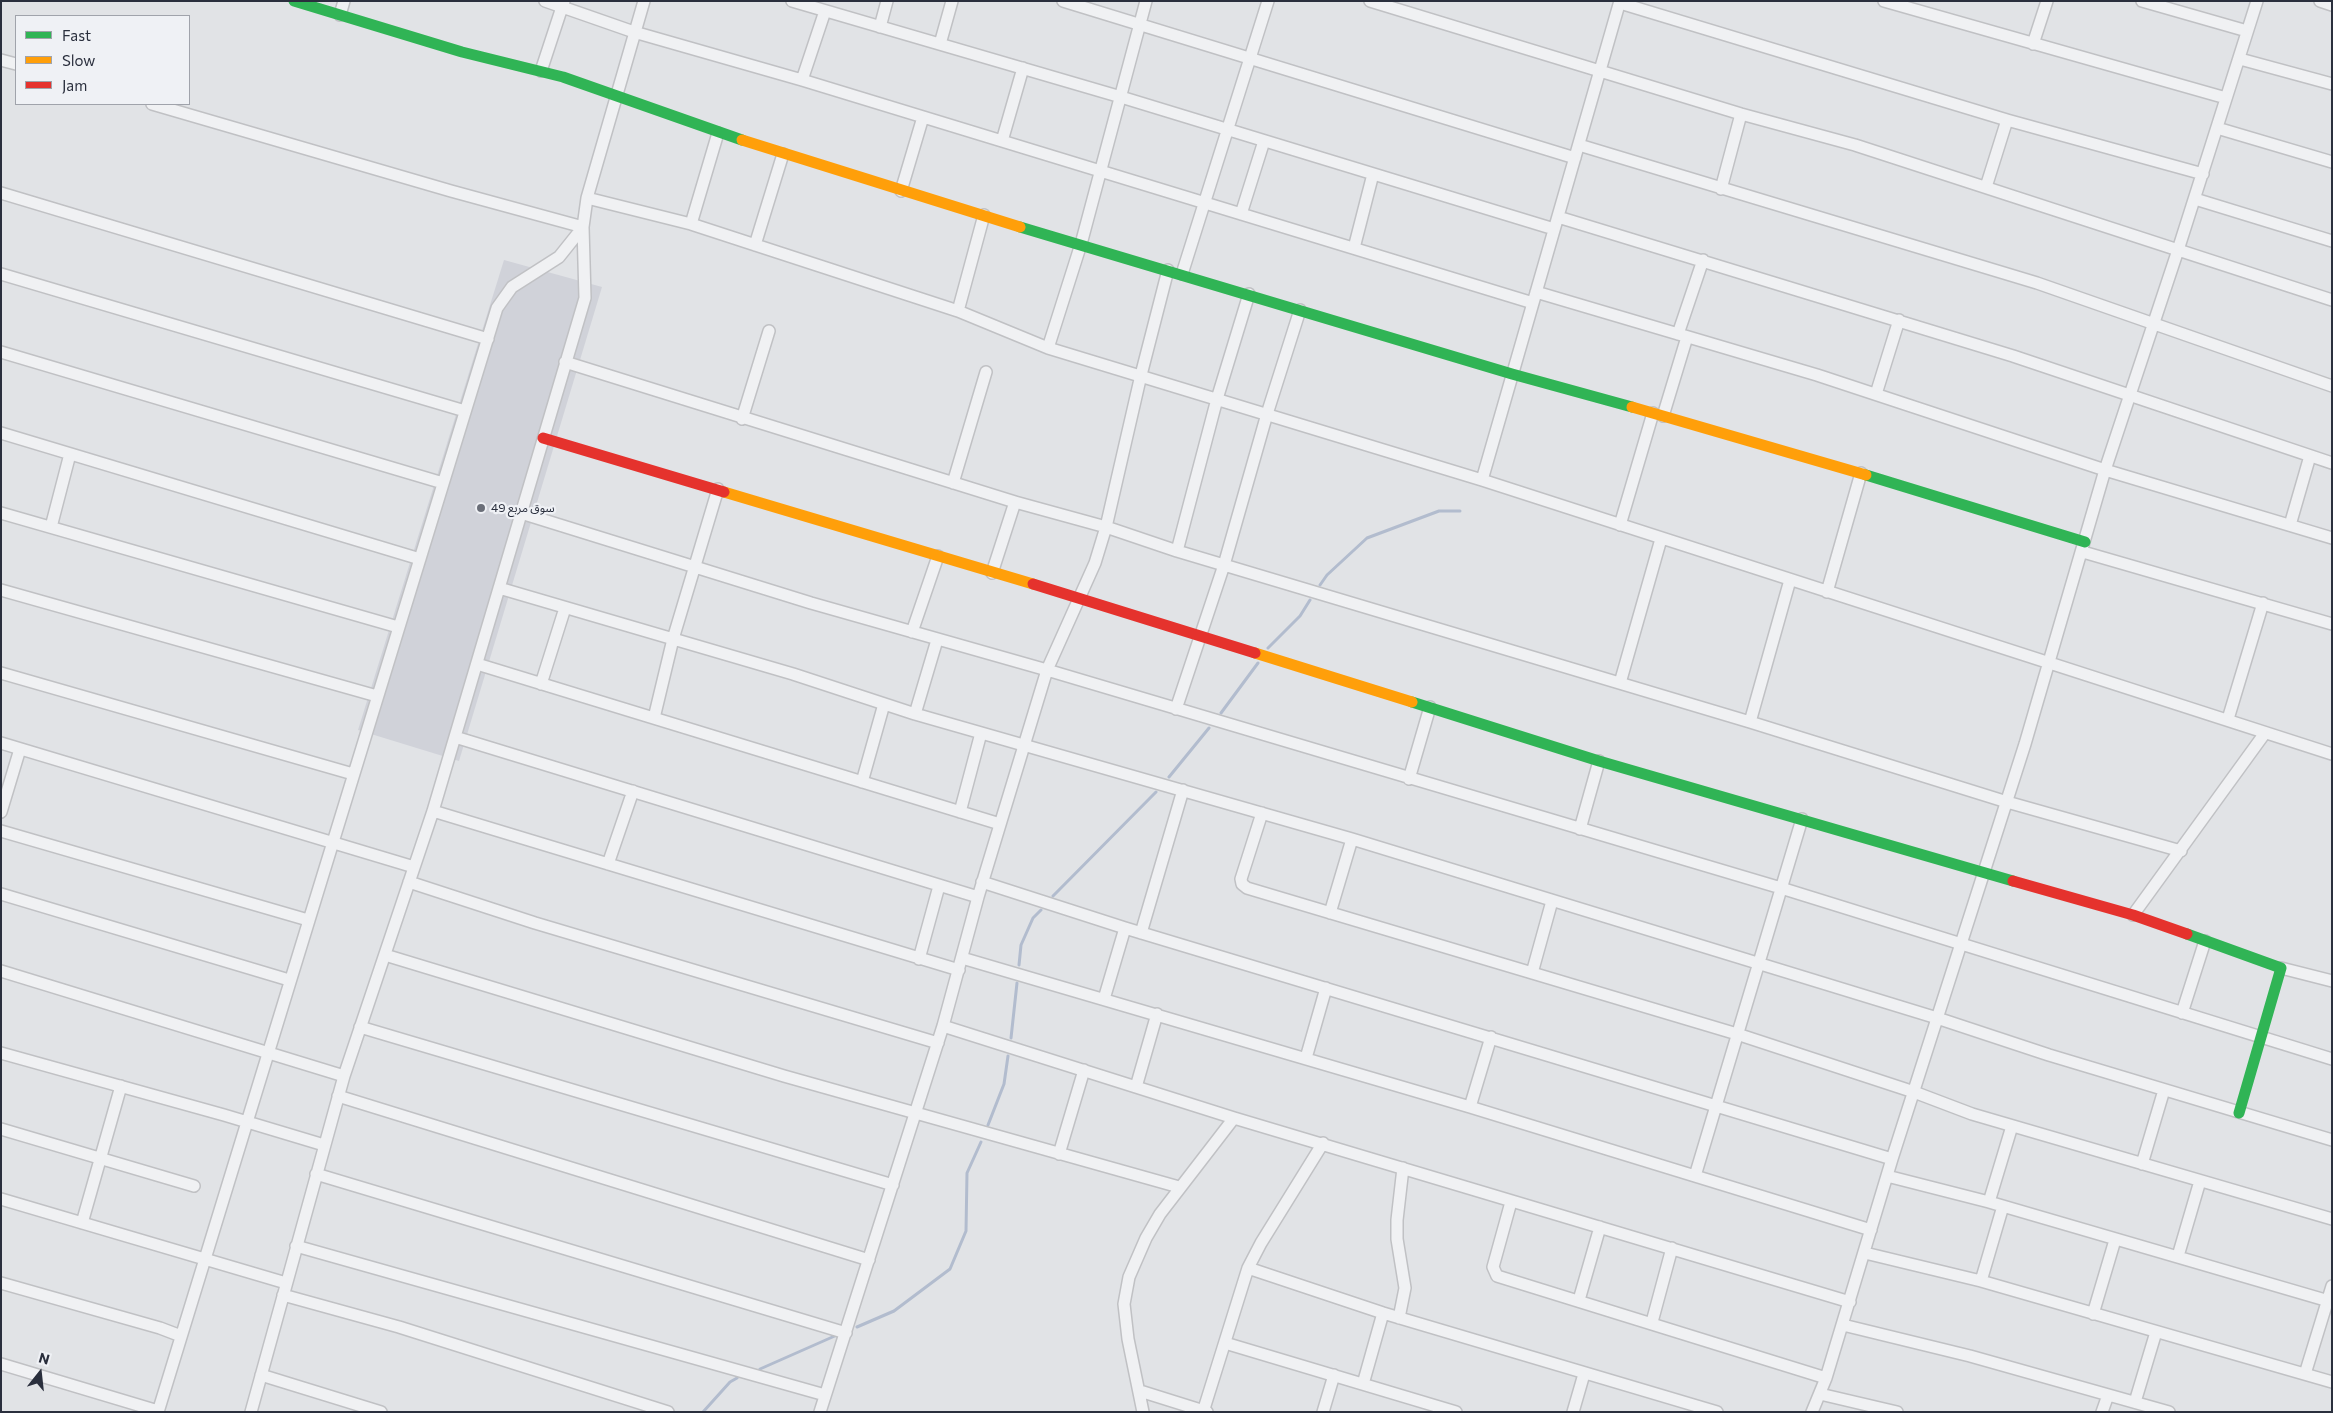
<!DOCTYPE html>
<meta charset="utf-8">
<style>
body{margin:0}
#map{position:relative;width:2333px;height:1413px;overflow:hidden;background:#e1e3e6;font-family:Commissioner,sans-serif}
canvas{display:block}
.frame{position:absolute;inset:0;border:2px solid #2a2f3d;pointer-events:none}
.legend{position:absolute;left:15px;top:15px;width:175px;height:90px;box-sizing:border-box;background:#eff1f5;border:1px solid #a0a3ab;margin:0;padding:6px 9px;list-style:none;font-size:15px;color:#2a2f3d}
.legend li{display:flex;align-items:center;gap:10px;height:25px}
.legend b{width:25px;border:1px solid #a0a3ab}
.north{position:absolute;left:15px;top:1348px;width:50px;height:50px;-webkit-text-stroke:4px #eff1f5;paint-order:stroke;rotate:16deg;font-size:14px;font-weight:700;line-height:20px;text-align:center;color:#2a2f3d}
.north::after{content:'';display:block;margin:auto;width:18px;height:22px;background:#2a2f3d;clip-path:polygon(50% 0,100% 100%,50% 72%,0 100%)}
</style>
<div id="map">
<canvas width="2333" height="1413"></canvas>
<div class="frame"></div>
<ul class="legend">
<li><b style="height:6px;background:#30b455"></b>Fast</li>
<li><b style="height:6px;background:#ff9f0a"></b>Slow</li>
<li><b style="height:6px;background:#e5322d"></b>Jam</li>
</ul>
<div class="north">N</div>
</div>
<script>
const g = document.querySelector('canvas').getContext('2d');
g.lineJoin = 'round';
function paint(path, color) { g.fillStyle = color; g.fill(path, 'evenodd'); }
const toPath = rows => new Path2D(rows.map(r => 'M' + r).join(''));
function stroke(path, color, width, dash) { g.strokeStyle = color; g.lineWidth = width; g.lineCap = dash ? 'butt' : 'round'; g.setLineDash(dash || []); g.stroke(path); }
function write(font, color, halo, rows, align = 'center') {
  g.font = font + ' Commissioner,"Noto Sans Arabic",sans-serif'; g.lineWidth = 4.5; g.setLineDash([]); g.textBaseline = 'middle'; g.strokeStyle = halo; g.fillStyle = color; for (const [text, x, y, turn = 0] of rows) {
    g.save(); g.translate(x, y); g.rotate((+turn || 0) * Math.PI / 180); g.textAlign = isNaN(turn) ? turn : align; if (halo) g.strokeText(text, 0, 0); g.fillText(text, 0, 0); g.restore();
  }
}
paint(toPath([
 [504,260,602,287,459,761,358,730]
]), '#d0d2d9');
stroke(toPath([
 [1320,585,1327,575,1367,538,1439,511,1460,511],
 [1268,648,1300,616,1310,600],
 [1221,713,1258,663],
 [1169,777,1209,728],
 [1053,896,1156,792],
 [1019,965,1021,945,1033,918,1041,910],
 [1011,1038,1017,983],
 [988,1125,1004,1084,1008,1056],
 [857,1327,894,1311,950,1269,966,1231,967,1173,981,1142],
 [760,1369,837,1335],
 [703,1412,730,1382,737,1378]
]), '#b2bcce', 3);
const street = toPath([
 [545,1,634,32,802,80,1533,303],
 [792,1,1121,97,1554,229],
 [1063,1,1575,158],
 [1370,1,1741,114,1855,145,2332,300],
 [1884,1,2226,98],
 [2142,1,2247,31],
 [2320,1,2332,5],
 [1620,3,2007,120,2203,174],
 [340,15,344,1],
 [880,27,887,1],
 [940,44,952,1],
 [2033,44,2047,1],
 [2240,59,2332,84],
 [1,60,16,64],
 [541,71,564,1],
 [802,80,825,11],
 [152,104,451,191,583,227,559,257,512,287,497,308,158,1412],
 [2217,128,2332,162],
 [1002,141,1023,68],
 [1579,145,2037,283,2332,386],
 [1986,187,2007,120],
 [1721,189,1741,114],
 [901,191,923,117],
 [1,193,488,339],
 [587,198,691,224,958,311,1048,348,1482,480,2332,754],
 [2195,199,2332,241],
 [1241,214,1264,141],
 [1558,217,2013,356,2332,463],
 [691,224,718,133],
 [755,245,783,154],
 [1354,248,1373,174],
 [1,274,465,411],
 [1182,274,1268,1],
 [1536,292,1817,375,2105,470,2332,538],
 [958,311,984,215],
 [1678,334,1703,260],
 [1048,348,1081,244,1146,1],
 [1,352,443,483],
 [565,362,1015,502,1106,527,1177,551,1750,722,2007,802,2181,851],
 [1876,394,1899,320],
 [1663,416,1687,337],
 [742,419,769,331],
 [1,433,420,559],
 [1482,480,1620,1],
 [953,483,986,372],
 [1,513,398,627],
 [521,513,811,603,1047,670,1781,888,2332,1059],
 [1620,525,1653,413],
 [2290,525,2310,456],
 [51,527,70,454],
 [1177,551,1217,399,1249,294],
 [2083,552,2332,624],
 [992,573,1015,502],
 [499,588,793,674,915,714,1352,839,1937,1018,2049,1055,2332,1140],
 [1,590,377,696],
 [1827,592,1861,473],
 [912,632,938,556],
 [477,664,1000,824],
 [1,673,353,774],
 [1620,683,1661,539],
 [541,684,565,608],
 [1176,709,1224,565,1267,414,1300,310],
 [915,714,937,640],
 [654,718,673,639,718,489],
 [2228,719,2263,603],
 [1750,722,1790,580],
 [455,737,978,897],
 [1,743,414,867],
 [1409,779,1430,707],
 [862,782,884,704],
 [433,811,959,970],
 [1,812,20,749],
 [960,812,981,733],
 [1262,813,1241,879,1242,884,1247,888,1737,1034,1914,1092,1972,1114,2332,1219],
 [1580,829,1599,761],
 [1,831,308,920],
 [608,864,633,791],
 [409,882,535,923,938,1043],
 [982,882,1125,928,1892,1159],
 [1,894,289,980],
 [1330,913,1352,839],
 [2133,915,2265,733],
 [1141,933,1183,790],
 [385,955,784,1076,1179,1187],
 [962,958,1470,1107,1871,1230],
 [919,959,939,886],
 [2281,968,2332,981],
 [1,971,344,1076],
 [1532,973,1552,901],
 [1104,999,1125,928],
 [2182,1013,2205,941],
 [943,1026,1234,1118,1850,1302],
 [360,1027,893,1185],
 [1,1053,224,1115,324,1145],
 [1306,1058,1326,988],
 [1136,1087,1157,1014],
 [338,1096,869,1260],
 [1470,1107,1491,1037],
 [1,1129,194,1186],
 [1059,1154,1084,1070],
 [2142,1164,2164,1090],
 [316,1174,846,1333],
 [1695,1176,1802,819],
 [1887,1176,1989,1202,2332,1302],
 [1,1199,286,1283],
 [1511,1202,1493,1267,1497,1276,1826,1378],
 [1989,1202,2012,1126],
 [82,1223,121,1086],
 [296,1246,825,1395],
 [1865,1253,1981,1281,2332,1382],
 [2178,1256,2200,1181],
 [1248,1268,1383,1313,1717,1412],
 [1981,1281,2003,1206],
 [1,1283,160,1328,181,1336],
 [283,1295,399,1327,668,1412],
 [1579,1300,1600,1227],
 [2093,1314,2115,1240],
 [1399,1318,1405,1288,1397,1239,1397,1220,1403,1168],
 [1652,1322,1672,1248],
 [1843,1325,1970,1356,2169,1412],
 [1225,1343,1456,1412],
 [1,1364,158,1411],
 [2305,1374,2332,1286],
 [261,1375,381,1412],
 [1363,1384,1383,1313],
 [1140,1391,1207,1412],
 [1820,1394,1897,1412],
 [2135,1402,2156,1332],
 [251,1412,344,1076,433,811,585,298,583,227,587,198,644,1],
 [820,1412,943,1026,978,897,1047,670,1095,563,1106,527,1141,375,1168,270],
 [1143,1412,1128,1339,1124,1304,1129,1277,1146,1238,1160,1214,1234,1118],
 [1203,1412,1248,1268,1261,1243,1323,1143],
 [1323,1412,1334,1375],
 [1573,1412,1584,1374],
 [1812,1412,1826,1378,1892,1159,2025,744,2105,470,2178,250,2257,1],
 [2102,1412,2108,1395]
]);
stroke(street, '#c0c1c4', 14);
stroke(street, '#f0f1f3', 11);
stroke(toPath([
 [294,1,462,52,563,77,742,140],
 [1020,227,1512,374,1632,407],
 [1866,475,2085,542],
 [1412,702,1599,761,2013,881],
 [2187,934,2281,968,2239,1113]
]), '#30b455', 11);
stroke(toPath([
 [742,140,1020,227],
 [1632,407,1866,475],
 [724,492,1033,584],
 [1255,653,1412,702]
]), '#ff9f0a', 11);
stroke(toPath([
 [543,438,724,492],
 [1033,584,1255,653],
 [2013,881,2133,915,2187,934]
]), '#e5322d', 11);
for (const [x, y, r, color] of [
 [481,508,5,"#6a6e78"]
]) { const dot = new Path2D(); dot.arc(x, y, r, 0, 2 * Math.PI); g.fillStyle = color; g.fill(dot); stroke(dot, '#eff1f5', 2); }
write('12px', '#2a2f3d', '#eff1f5', [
 ["سوق مربع 49",491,508]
], 'left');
</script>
